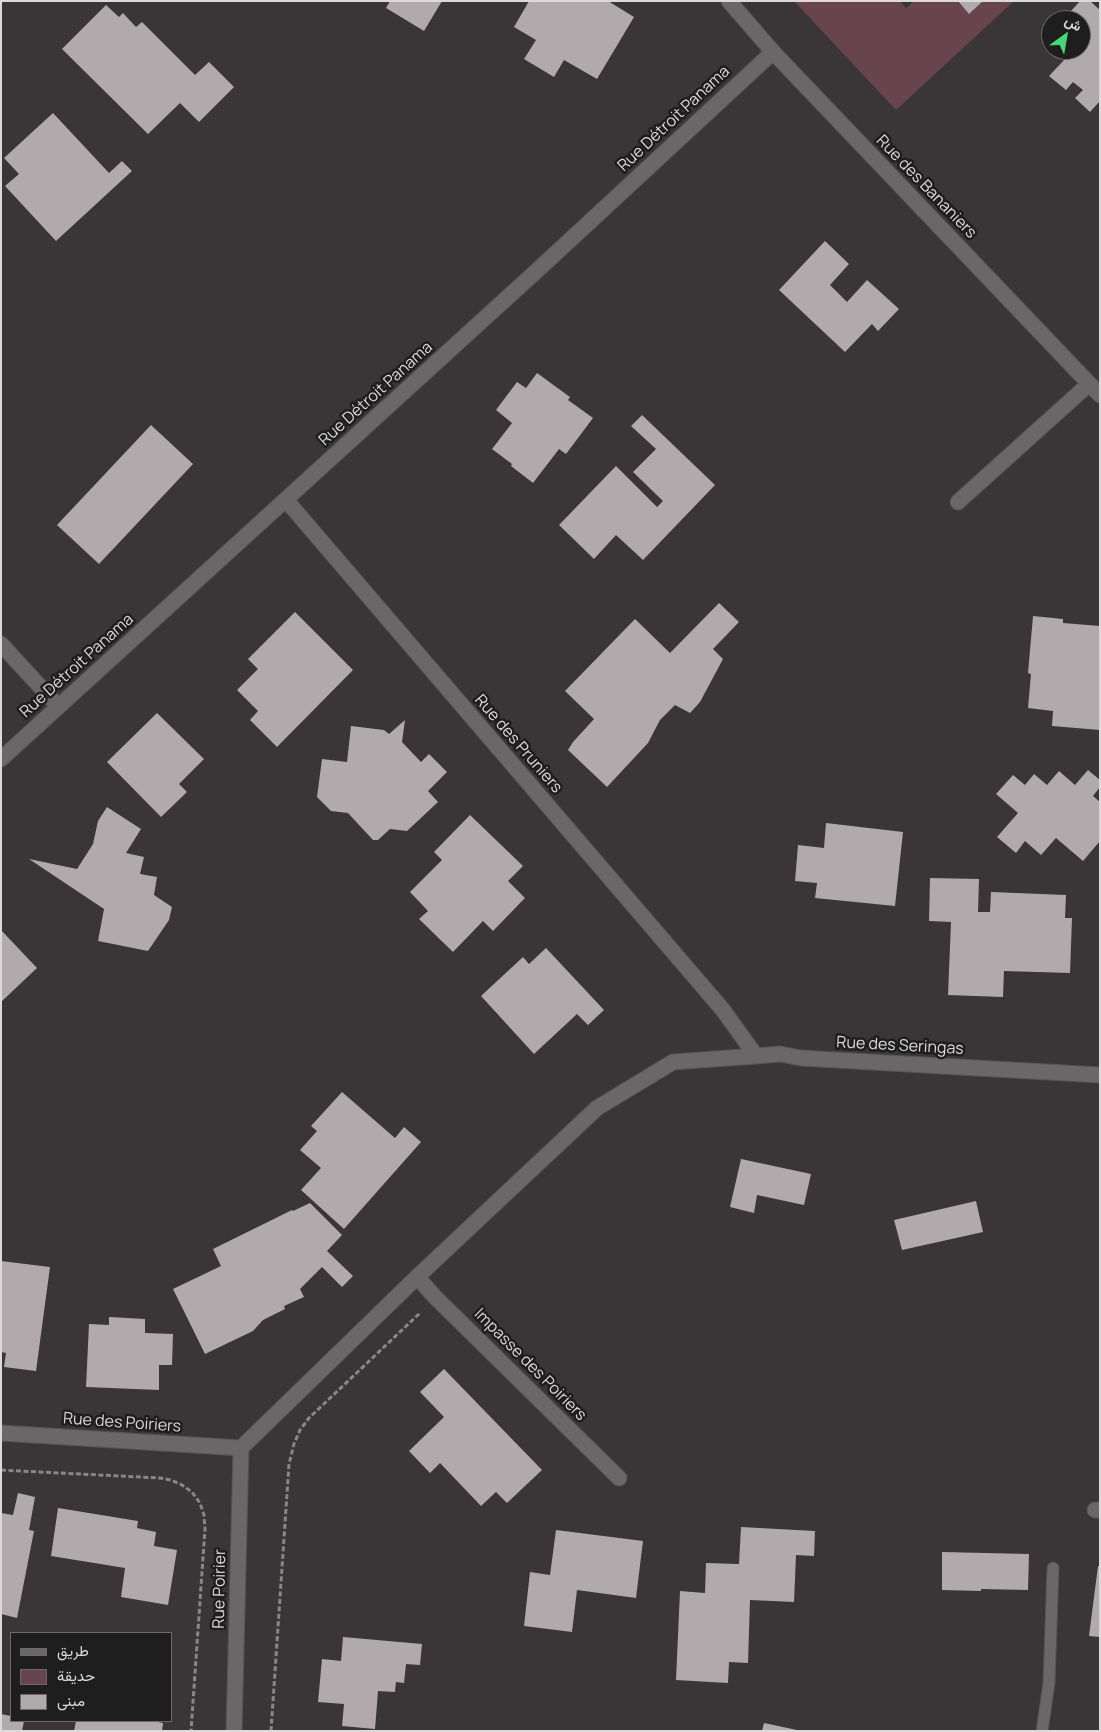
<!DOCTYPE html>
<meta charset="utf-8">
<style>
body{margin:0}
#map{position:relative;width:1101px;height:1732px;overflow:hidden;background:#3a3536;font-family:Manrope,Vazirmatn,sans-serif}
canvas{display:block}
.frame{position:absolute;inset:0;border:2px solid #dcd9da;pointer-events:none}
.legend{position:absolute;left:10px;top:1632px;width:162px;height:90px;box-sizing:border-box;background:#1f1e1e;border:1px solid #6b6969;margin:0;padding:6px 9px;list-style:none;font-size:15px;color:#dcd9da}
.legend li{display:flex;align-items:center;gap:10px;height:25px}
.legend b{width:25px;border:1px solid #6b6969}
.north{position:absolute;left:1041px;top:10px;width:50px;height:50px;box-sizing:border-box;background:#1f1e1e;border:1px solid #6b6969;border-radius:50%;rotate:32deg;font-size:14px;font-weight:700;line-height:20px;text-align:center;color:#dcd9da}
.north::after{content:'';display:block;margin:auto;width:18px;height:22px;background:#47d779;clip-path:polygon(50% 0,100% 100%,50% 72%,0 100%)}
</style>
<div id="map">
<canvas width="1101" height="1732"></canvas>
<div class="frame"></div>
<ul class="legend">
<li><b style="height:6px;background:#6b6667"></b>طريق</li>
<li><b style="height:14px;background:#67444e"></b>حديقة</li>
<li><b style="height:14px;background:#b0aaac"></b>مبنى</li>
</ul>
<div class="north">ش</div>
</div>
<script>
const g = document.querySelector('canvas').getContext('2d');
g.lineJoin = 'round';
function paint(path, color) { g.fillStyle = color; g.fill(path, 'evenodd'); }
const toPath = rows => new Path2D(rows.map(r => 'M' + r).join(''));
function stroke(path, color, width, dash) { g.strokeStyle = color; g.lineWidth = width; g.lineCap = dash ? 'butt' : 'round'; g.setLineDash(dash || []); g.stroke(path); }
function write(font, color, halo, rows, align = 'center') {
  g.font = font + ' Manrope,sans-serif'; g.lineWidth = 5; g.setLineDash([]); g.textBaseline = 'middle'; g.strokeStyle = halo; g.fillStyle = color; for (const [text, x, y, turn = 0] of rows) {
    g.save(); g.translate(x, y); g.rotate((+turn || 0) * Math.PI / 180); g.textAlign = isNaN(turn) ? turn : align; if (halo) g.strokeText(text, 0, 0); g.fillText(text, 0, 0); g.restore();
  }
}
paint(toPath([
 [794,1,900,1,906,8,914,1,958,1,969,14,983,1,1014,1,896,110]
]), '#67444e');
paint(toPath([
 [390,1,442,1,424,31,386,8],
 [529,1,608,1,634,17,597,79,564,60,554,77,524,59,536,40,514,27],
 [958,1,983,1,969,14],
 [1080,1,1090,1,1100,10,1100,101,1090,112,1075,98,1083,90,1073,82,1066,90,1049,76,1065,59,1054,50,1081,50,1081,20,1063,20],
 [106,5,119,17,123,13,136,27,142,22,195,75,209,62,234,87,199,122,180,103,148,134,62,49],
 [1051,34,1051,47,1045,41],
 [53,113,109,173,122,161,132,171,56,241,5,186,19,174,4,158],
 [825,241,849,264,830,285,847,302,867,280,899,309,878,331,872,324,845,352,779,290],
 [537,373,570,397,568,400,593,418,566,454,559,449,533,483,511,466,512,464,492,449,512,423,496,410,517,382,526,388],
 [642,415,715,485,643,560,616,535,594,559,559,525,616,466,657,507,663,501,633,472,656,449,631,426],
 [151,425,193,464,99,564,57,525],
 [719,603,739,622,713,649,723,659,700,702,690,713,675,705,660,720,648,743,607,787,568,750,573,742,594,719,565,691,635,619,670,653],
 [295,612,353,670,277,747,250,720,258,711,237,690,258,669,248,659],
 [1033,616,1063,619,1063,623,1100,626,1100,730,1052,726,1053,711,1028,708,1031,674,1028,673],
 [157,713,204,759,179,784,187,792,161,817,107,762],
 [405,720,402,742,421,762,429,754,447,772,428,791,438,802,407,831,390,829,378,840,373,840,348,813,331,811,317,797,322,759,347,762,351,726,384,730,389,734],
 [1088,770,1100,780,1100,787,1093,796,1100,802,1100,841,1083,861,1056,838,1041,855,1025,841,1016,853,997,837,1018,813,996,794,1013,775,1025,785,1034,774,1047,785,1059,771,1075,785],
 [107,807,141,829,126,853,144,857,140,874,157,877,154,895,172,907,169,920,148,951,98,941,104,909,29,859,77,869,93,844,98,821],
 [470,815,523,866,508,881,525,898,493,931,483,921,453,952,419,919,428,911,410,892,442,860,434,852],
 [826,823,903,832,895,906,815,898,817,883,795,881,798,845,824,848],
 [930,878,979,879,978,912,990,912,991,892,1066,895,1065,918,1072,918,1070,973,1004,971,1003,997,948,995,951,922,929,921],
 [1,930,37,968,1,1002],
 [546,948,604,1010,588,1025,577,1014,534,1054,481,996,523,957,529,964],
 [342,1092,395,1138,404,1127,421,1142,344,1229,301,1190,321,1168,300,1150,317,1131,311,1126],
 [741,1159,811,1174,804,1205,757,1195,754,1213,730,1207],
 [976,1201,983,1232,902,1250,894,1220],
 [310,1203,342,1235,327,1251,353,1276,342,1287,322,1267,300,1289,304,1297,284,1306,285,1309,263,1320,253,1331,205,1354,173,1289,221,1266,213,1249,292,1210,293,1211],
 [1,1261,50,1267,36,1371,4,1367,6,1353,1,1352],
 [109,1317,145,1319,145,1333,173,1334,172,1365,159,1365,159,1390,86,1387,89,1324,109,1325],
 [444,1369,542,1470,507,1503,496,1492,481,1506,440,1463,430,1473,409,1451,444,1417,420,1392],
 [18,1493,35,1497,29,1530,34,1531,17,1618,1,1614,1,1513,13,1515],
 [58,1508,138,1521,137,1528,156,1532,154,1546,177,1550,168,1605,121,1597,125,1568,51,1556],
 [741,1527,815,1531,814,1556,796,1555,794,1602,750,1600,748,1663,729,1662,728,1683,676,1680,680,1591,705,1593,706,1563,739,1564],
 [556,1530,643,1541,636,1598,577,1590,572,1632,524,1626,530,1572,550,1575],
 [942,1552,1029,1554,1028,1590,981,1589,981,1591,942,1590],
 [1098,1566,1100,1566,1100,1637,1089,1636],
 [343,1637,422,1644,420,1665,406,1664,404,1683,396,1682,395,1692,378,1691,375,1729,342,1726,344,1704,318,1702,322,1659,341,1661],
 [1,1714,11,1716,11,1721,24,1721,22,1731,1,1731],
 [76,1721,152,1721,163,1723,162,1731,74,1731],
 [764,1723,797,1730,796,1731,762,1731]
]), '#b0aaac');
const service = toPath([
 [1042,1731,1049,1683,1053,1568]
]);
const minor = toPath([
 [729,1,773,52,1100,395],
 [286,500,723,1010,756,1056,780,1054,801,1058,1100,1075],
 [958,502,1089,384],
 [1,644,58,706],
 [1,759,542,266,773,52],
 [417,1277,436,1298,619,1478],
 [1,1433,241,1448],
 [241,1448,417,1277,597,1108,673,1062,756,1056],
 [1095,1510,1100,1510],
 [234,1731,241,1448]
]);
stroke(service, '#555253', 13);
stroke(minor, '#555253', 17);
stroke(toPath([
 [1,1470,160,1478,171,1480,182,1485,192,1492,200,1503,204,1515,205,1529,191,1731],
 [271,1731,289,1464,294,1444,300,1430,309,1418,421,1312]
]), '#8a8687', 3, [5, 2.5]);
stroke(service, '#6b6667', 11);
stroke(minor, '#6b6667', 15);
write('16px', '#dcd9da', '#1f1e1e', [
 ["Rue Détroit Panama",674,119,-43],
 ["Rue des Bananiers",926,187,46],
 ["Rue Détroit Panama",376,394,-42],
 ["Rue Détroit Panama",77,666,-42],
 ["Rue des Pruniers",518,744,49],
 ["Rue des Seringas",900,1046,3],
 ["Impasse des Poiriers",530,1365,45],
 ["Rue des Poiriers",122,1423,4],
 ["Rue Poirier",220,1589,-89]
]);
</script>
